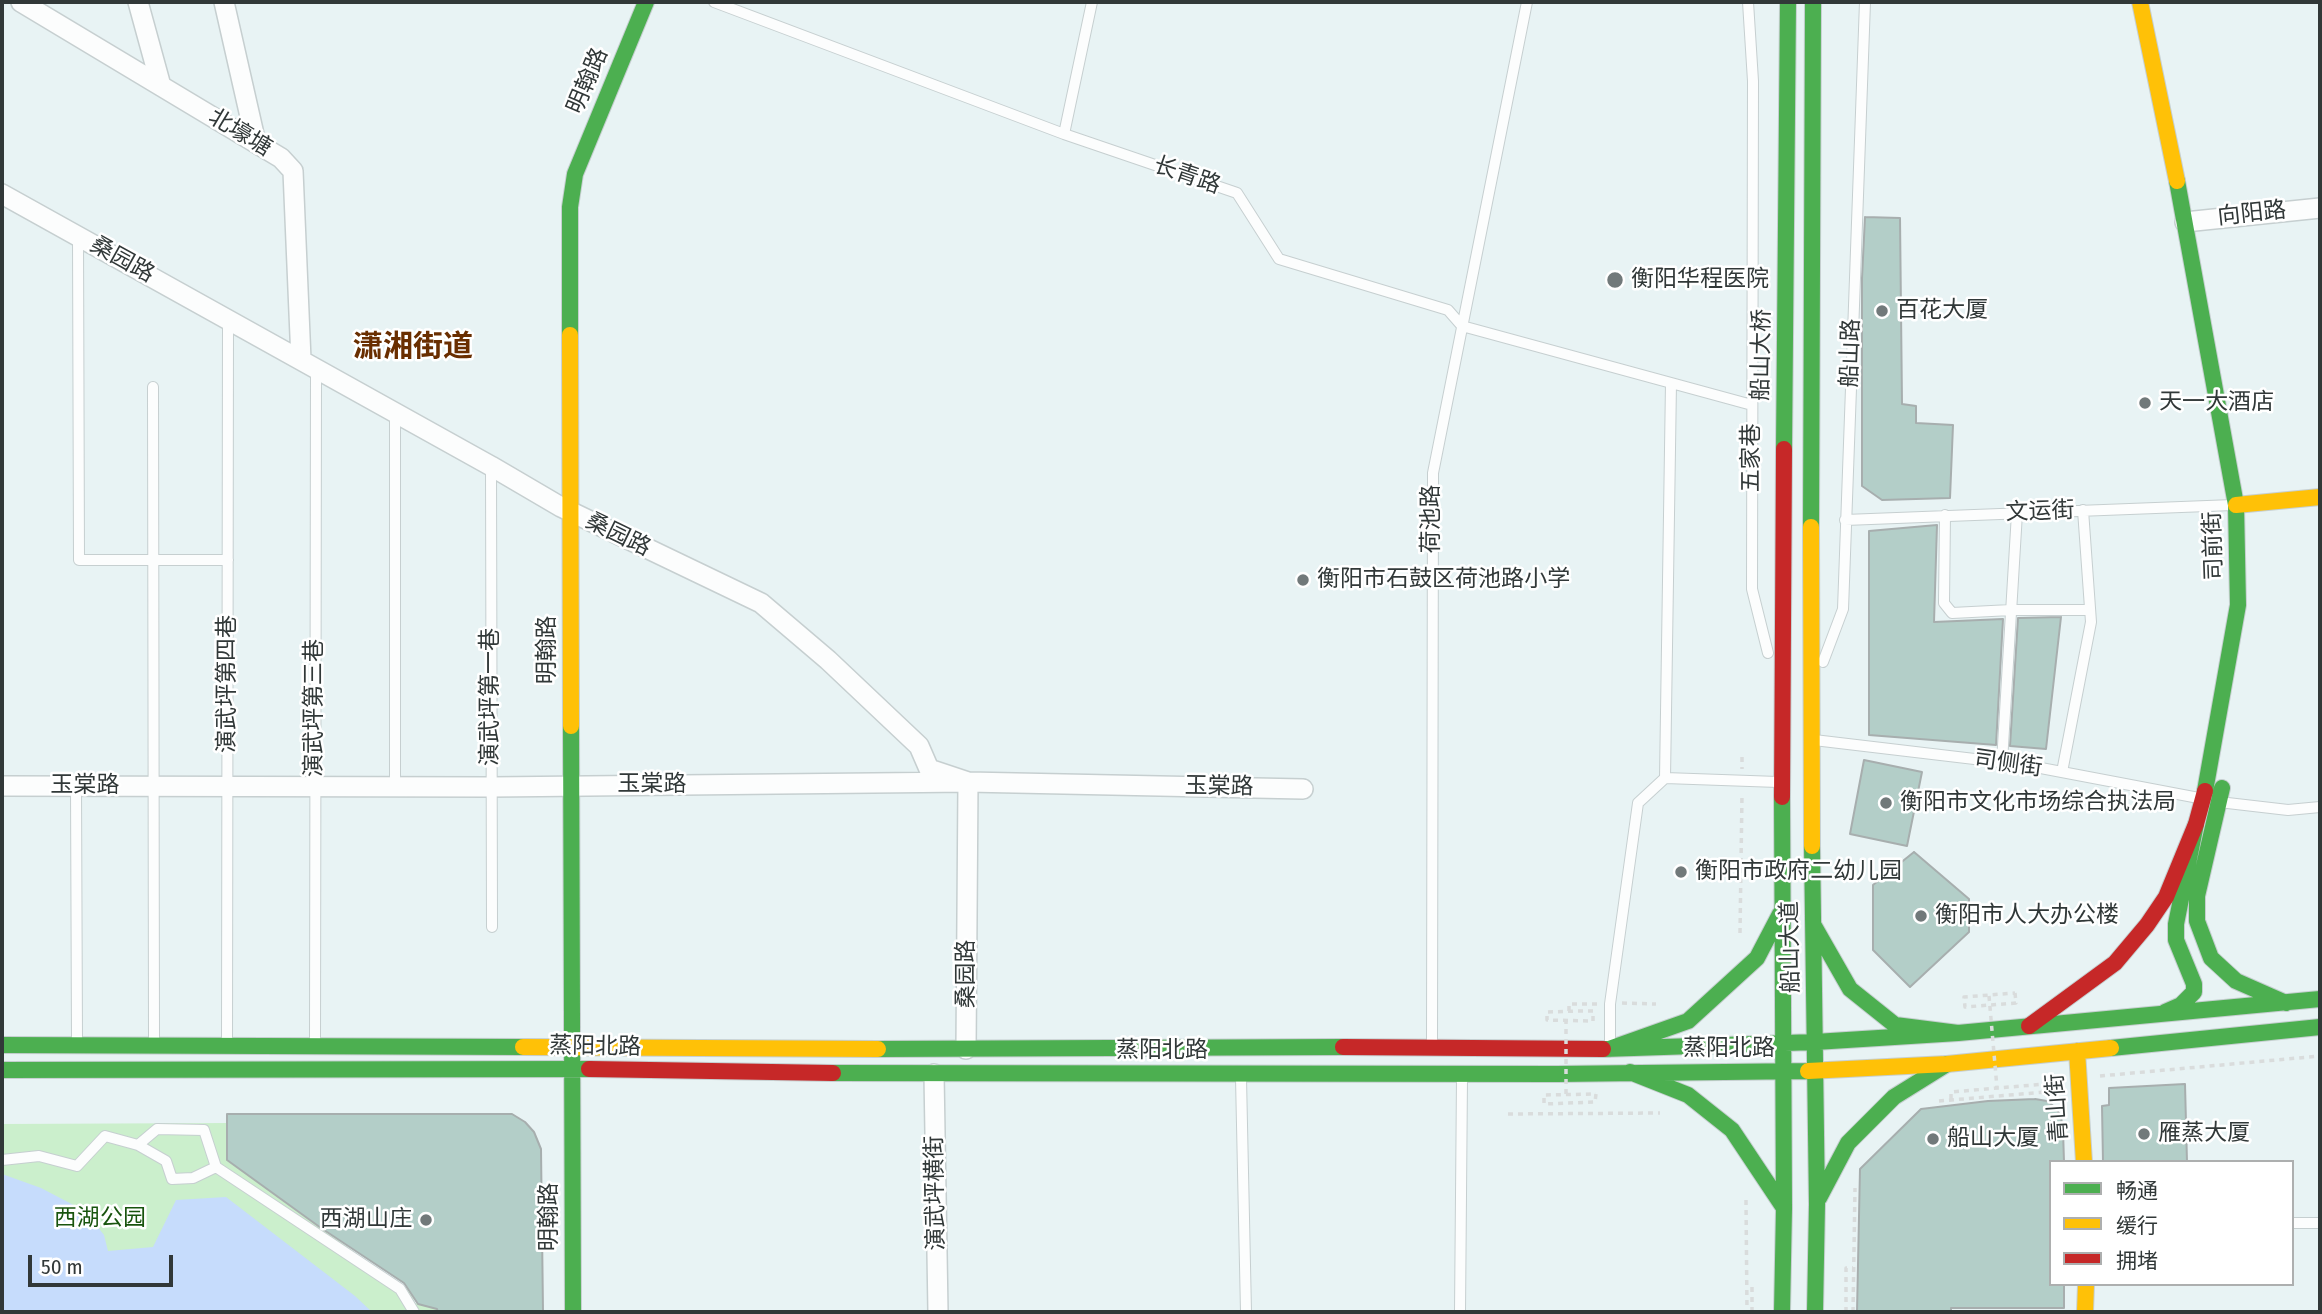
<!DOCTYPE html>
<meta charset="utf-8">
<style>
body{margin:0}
#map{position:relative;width:2322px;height:1314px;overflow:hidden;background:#e8f3f4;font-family:"Fira Sans Condensed","Noto Sans SC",sans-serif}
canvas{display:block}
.frame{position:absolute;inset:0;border:4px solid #313838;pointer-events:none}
.legend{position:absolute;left:2049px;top:1160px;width:245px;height:126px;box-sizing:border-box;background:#fff;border:2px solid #adafaf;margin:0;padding:9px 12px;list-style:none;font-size:21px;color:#313838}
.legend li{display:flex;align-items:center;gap:14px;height:35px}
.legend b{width:35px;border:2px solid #adafaf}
.scale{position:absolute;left:28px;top:1255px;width:145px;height:32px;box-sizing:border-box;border:4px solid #313838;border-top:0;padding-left:9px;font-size:21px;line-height:24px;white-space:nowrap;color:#313838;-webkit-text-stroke:5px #fff;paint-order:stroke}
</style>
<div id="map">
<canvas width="2322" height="1314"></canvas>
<div class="frame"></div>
<ul class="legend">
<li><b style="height:9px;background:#4caf50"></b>畅通</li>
<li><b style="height:9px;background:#ffc107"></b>缓行</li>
<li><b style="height:9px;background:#c62828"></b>拥堵</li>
</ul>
<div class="scale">50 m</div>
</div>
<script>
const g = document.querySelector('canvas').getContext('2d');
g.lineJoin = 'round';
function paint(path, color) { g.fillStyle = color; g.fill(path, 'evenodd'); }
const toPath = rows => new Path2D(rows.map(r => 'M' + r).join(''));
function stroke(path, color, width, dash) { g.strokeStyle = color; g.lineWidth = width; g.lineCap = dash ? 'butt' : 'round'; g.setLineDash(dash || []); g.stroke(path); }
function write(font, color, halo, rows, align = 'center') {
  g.font = font + ' "Fira Sans Condensed","Noto Sans SC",sans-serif'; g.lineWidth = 5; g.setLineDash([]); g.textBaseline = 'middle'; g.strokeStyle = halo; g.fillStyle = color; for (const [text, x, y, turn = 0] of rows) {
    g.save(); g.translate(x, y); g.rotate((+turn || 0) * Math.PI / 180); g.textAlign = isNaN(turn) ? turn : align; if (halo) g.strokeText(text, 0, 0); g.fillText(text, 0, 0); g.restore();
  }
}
paint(toPath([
 [227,1123,228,1160,393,1280,409,1289,415,1303,437,1309,438,1312,2,1312,2,1124]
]), '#cbefcc');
paint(toPath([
 [2,1174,41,1188,85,1211,104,1235,108,1251,153,1247,176,1200,226,1197,355,1296,372,1312,2,1312]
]), '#c6dcfc');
const building = toPath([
 [1865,217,1900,218,1902,404,1916,406,1916,423,1953,425,1950,498,1882,500,1862,486,1862,278,1865,217],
 [1937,525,1934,622,2003,619,1996,745,1869,735,1869,531,1937,525],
 [2061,617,2046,749,2010,746,2018,618,2061,617],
 [1864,760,1922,772,1907,846,1850,834,1864,760],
 [1914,852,1969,899,1969,932,1910,987,1873,950,1873,885,1914,852],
 [2185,1084,2187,1162,2103,1162,2102,1106,2109,1105,2109,1088,2185,1084],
 [2035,1099,2047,1101,2056,1108,2061,1117,2063,1130,2064,1162,2051,1162,2051,1284,2064,1284,2064,1308,1951,1308,1951,1312,1857,1312,1860,1169,1921,1109,1988,1101,2035,1099],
 [227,1114,512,1114,525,1122,534,1132,541,1149,543,1312,438,1312,437,1309,418,1304,404,1283,321,1228,227,1160,227,1114]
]);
paint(building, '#b3cec8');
stroke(building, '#a7aeae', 2);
const lane = toPath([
 [714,2,1064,134,1237,193,1279,259,1448,310,1462,326,1752,405],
 [1748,2,1753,81,1752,589,1768,653],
 [1064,134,1092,2],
 [78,237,79,560,228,560],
 [153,387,154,1041],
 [395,413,395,787],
 [491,466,492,927],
 [1945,515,1944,603,1952,613,2011,610,2090,610],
 [1845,520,2233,505],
 [1823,662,1843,609,1865,2],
 [1814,740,2025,765,2204,799],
 [2002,762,2017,513],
 [2062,772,2091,622,2083,510],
 [1665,778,1778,782],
 [76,786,77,1041],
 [2219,802,2288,810,2320,807],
 [1610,1041,1610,1004,1638,803,1665,778,1671,383],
 [1432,1042,1433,473,1527,2],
 [315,1043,316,369],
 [227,1044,228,320],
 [1241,1078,1246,1312],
 [138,1145,157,1129,204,1130,216,1167],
 [2,1160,39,1156,77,1166,105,1136,138,1145,166,1161,172,1179,193,1178,216,1167,400,1289,414,1312],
 [2292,1223,2320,1223],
 [1460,1312,1462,1078]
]);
const street = toPath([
 [21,2,281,158,293,171,301,360],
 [138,2,161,86],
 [224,2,256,143],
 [2,194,491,466,561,507,761,603,828,660,919,746,929,769,968,782,966,1049],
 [2185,222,2320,208],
 [2,786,492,787,968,782,1303,789],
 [934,1074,938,1312]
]);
const fast = toPath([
 [2177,181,2236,505,2238,605,2205,791],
 [570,335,570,207,575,174,646,2],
 [1784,449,1788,2],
 [1811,527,1813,2],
 [571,726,573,1312],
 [2222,788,2197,896,2197,921,2211,958,2236,981,2286,1003],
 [1782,797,1784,1208,1782,1312],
 [1812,846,1817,1204,1815,1312],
 [1814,926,1850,989,1895,1025,1958,1033],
 [2165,1012,2181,1005,2194,992,2194,984,2176,940,2176,924,2196,824],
 [2,1045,523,1047],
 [2111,1048,2320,1027],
 [878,1049,1343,1047],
 [1603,1049,1815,1042,1958,1033,2320,999],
 [1609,1049,1688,1021,1757,958,1780,914],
 [2,1070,589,1069],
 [1630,1072,1688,1095,1732,1130,1784,1208],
 [833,1073,1557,1074,1808,1071],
 [1819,1198,1848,1143,1894,1097,1947,1064]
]);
const slow = toPath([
 [2140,2,2177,181],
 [570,335,571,726],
 [2236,505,2320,497],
 [1811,527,1812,846],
 [523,1047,878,1049],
 [2077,1051,2084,1162],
 [1808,1071,1947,1064,2111,1048],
 [2085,1312,2086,1284]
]);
const jam = toPath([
 [1782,797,1784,449],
 [2029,1026,2115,963,2147,925,2166,897,2196,824,2205,791],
 [1343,1047,1603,1049],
 [589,1069,833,1073]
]);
stroke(lane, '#c6cfd0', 12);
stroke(street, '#c6cfd0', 22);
stroke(fast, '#c6cfd0', 18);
stroke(slow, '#c6cfd0', 18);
stroke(jam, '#c6cfd0', 18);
stroke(toPath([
 [1742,757,1742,769],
 [1740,933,1742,794],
 [2015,993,2016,1003,1965,1007,1964,997,2015,993],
 [1622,1003,1656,1004],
 [1569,1011,1569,1004,1597,1004],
 [1578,1011,1593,1011,1593,1021,1547,1020,1547,1012,1578,1011],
 [2100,1076,2320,1056],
 [1596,1094,1595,1102,1544,1104,1544,1095,1596,1094],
 [1951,1099,1951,1092,2045,1084,2050,1087,2052,1093],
 [1939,1101,2057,1091],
 [1508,1114,1660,1113],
 [1746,1200,1747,1312],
 [1752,1312,1752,1287,1756,1287],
 [1846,1312,1846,1268,1853,1268],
 [1853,1312,1855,1188]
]), '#d9dcdc', 3.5, [5, 5]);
stroke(lane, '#fcfdfd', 10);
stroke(street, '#fcfdfd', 19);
stroke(fast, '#4caf50', 16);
stroke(slow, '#ffc107', 16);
stroke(jam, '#c62828', 16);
stroke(toPath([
 [1989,996,1997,1088],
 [1566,1094,1566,1021]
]), '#d9dcdc', 3.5, [5, 5]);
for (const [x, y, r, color] of [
 [1615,280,9,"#71797a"],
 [1882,311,7,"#71797a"],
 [2145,403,7,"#71797a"],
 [1303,580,7,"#71797a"],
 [1886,803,7,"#71797a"],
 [1681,872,7,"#71797a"],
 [1921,916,7,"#71797a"],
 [2144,1134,7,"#71797a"],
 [1933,1139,7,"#71797a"],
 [426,1220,7,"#71797a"]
]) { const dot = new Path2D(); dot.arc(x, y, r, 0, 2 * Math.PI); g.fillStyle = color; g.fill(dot); stroke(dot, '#fff', 2.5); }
write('23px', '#313838', '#fff', [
 ["明翰路",588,81,-67],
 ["北壕塘",240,133,31],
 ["长青路",1187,176,19],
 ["向阳路",2252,214,-6],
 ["桑园路",122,260,29],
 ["船山路",1851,353,-88],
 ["船山大桥",1762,355,-89],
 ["五家巷",1752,458,-90],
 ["文运街",2040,512,-2],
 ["荷池路",1432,519,-90],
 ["桑园路",618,535,26],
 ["司前街",2214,546,-92],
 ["明翰路",548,650,-90],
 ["演武坪第四巷",228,684,-90],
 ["演武坪第一巷",491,697,-90],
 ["演武坪第三巷",315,708,-90],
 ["司侧街",2008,764,8],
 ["玉棠路",652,785],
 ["玉棠路",85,786],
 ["玉棠路",1219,787,1],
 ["船山大道",1791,947,-91],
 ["桑园路",967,974,-90],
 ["蒸阳北路",595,1047,1],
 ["蒸阳北路",1729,1049],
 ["蒸阳北路",1162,1051],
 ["青山街",2058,1108,-94],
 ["演武坪横街",936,1193,-91],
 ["明翰路",550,1217,-90]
]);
write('23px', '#313838', '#fff', [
 ["衡阳华程医院",1631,280],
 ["百花大厦",1896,311],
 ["天一大酒店",2159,403],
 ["衡阳市石鼓区荷池路小学",1317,580],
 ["衡阳市文化市场综合执法局",1900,803],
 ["衡阳市政府二幼儿园",1695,872],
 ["衡阳市人大办公楼",1935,916],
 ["雁蒸大厦",2158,1134],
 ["船山大厦",1947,1139],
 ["西湖山庄",412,1220,"right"]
], 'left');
write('23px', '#18540e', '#fff', [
 ["西湖公园",100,1219]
]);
write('bold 30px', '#692e00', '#fff', [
 ["潇湘街道",413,348]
]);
</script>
